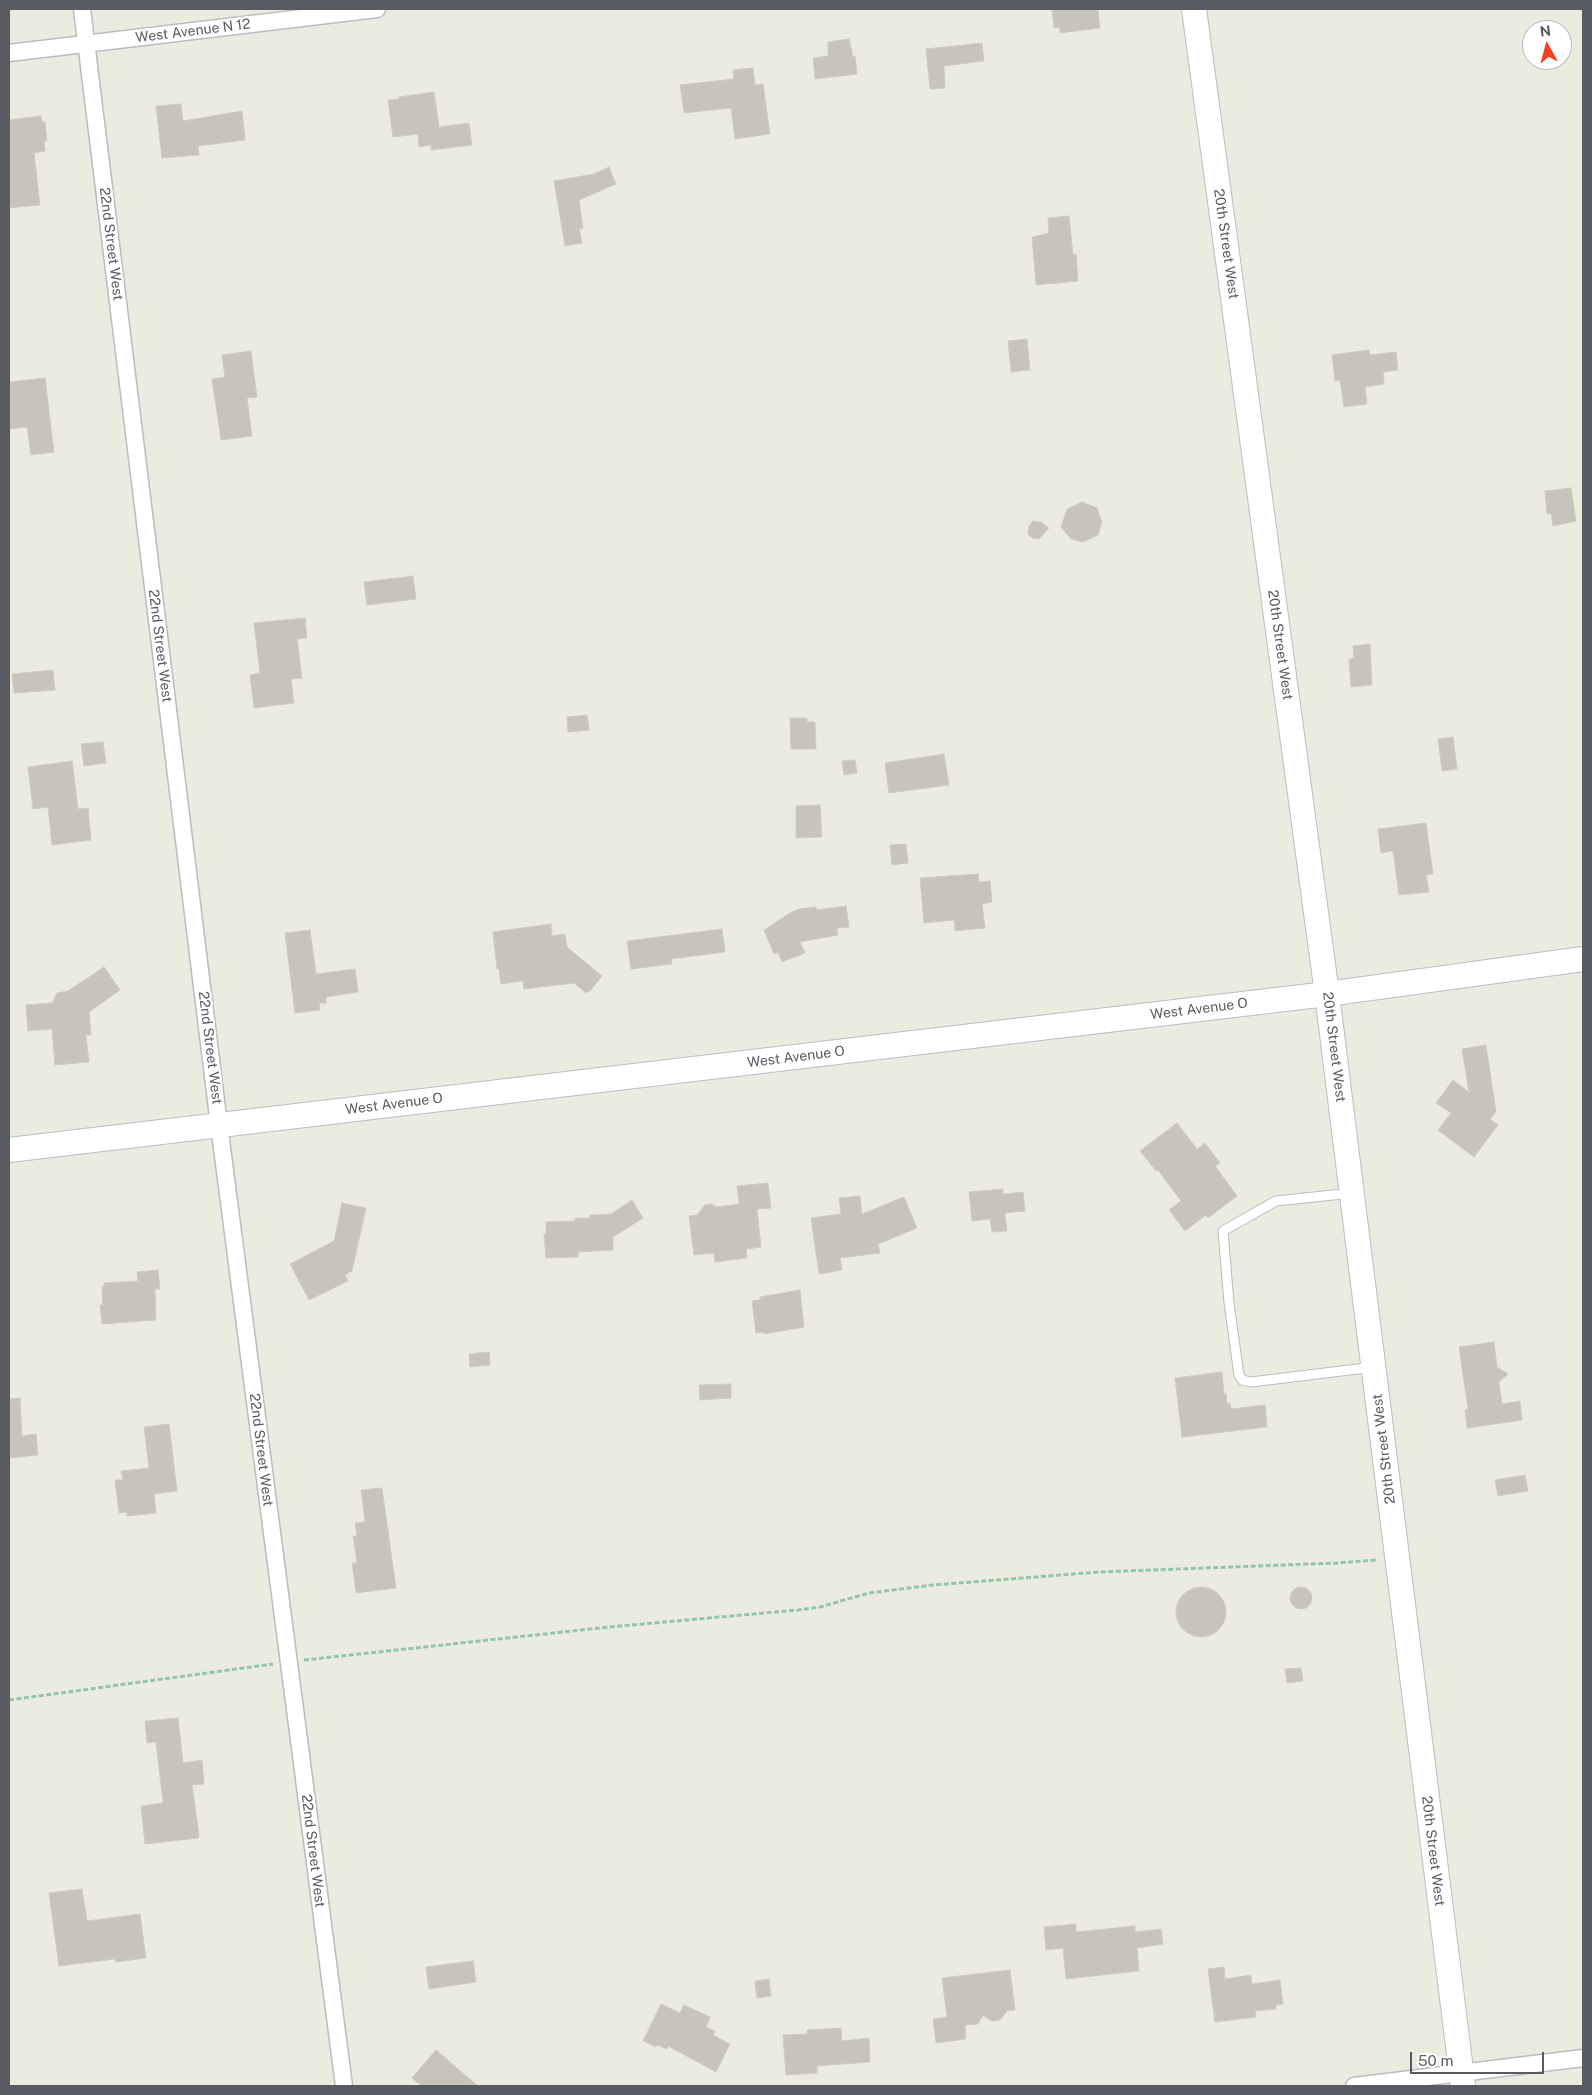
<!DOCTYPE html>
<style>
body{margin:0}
#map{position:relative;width:1592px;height:2095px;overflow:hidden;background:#ecebdf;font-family:"Public Sans",sans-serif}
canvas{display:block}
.frame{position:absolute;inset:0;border:10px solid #585b61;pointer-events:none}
.north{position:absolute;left:1522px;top:20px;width:50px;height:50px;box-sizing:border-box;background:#fff;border:1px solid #bcbdc0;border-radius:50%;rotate:353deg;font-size:14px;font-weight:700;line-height:20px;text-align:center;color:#585b61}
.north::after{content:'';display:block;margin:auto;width:18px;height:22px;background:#f3421e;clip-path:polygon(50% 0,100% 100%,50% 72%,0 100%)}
.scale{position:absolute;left:1410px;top:2052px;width:134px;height:22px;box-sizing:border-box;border:2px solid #585b61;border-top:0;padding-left:6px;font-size:15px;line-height:18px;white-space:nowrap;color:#585b61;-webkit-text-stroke:4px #fff;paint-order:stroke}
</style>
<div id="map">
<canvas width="1592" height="2095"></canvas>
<div class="frame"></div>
<div class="north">N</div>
<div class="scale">50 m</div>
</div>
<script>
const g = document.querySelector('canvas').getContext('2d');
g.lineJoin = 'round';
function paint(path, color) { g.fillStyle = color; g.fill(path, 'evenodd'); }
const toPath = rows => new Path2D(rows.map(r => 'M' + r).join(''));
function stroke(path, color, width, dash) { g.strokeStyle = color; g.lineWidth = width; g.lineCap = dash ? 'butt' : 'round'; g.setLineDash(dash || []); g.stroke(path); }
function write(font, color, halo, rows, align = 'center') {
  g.font = font + ' "Public Sans",sans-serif'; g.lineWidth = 4.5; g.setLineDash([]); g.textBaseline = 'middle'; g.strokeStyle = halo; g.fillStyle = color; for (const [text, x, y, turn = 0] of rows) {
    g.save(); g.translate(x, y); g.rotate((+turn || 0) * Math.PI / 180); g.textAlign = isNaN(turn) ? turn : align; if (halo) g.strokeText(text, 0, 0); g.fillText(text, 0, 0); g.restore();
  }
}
const building = toPath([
 [1052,9,1098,10,1100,28,1060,33,1059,27,1054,28,1052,9],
 [849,39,853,57,855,56,857,74,815,79,813,58,828,56,828,42,849,39],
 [982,43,984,61,944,66,945,88,930,89,926,49,982,43],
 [753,68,755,85,763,84,770,134,735,139,731,108,684,113,680,85,734,79,733,70,753,68],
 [434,92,439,127,469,123,472,145,431,150,431,145,419,147,418,134,393,137,388,100,399,99,399,97,434,92],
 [181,104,183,121,242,111,245,140,198,146,199,155,162,158,156,106,181,104],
 [41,116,42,122,45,122,47,141,44,141,45,151,34,153,40,205,9,208,9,120,41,116],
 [609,167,616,184,579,200,583,228,579,229,582,243,565,246,554,181,594,174,609,167],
 [1069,216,1073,255,1076,254,1078,281,1036,285,1032,237,1049,233,1048,218,1069,216],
 [1027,339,1030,370,1011,372,1008,341,1027,339],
 [1369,350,1370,355,1396,352,1398,370,1383,372,1384,384,1365,387,1367,404,1344,407,1340,380,1335,381,1332,355,1369,350],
 [251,351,257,397,247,398,252,436,221,440,212,379,225,377,222,355,251,351],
 [45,378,54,452,31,455,27,427,9,429,9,382,45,378],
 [1571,488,1576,521,1553,526,1551,513,1547,514,1545,491,1571,488],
 [1082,502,1097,508,1102,522,1098,535,1083,542,1071,539,1061,527,1067,509,1082,502],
 [1033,521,1041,522,1049,528,1039,539,1032,538,1028,534,1029,526,1033,521],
 [413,576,416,599,367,605,364,582,413,576],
 [305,618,307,638,297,639,302,678,291,679,294,703,254,708,250,675,260,673,254,623,305,618],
 [1370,644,1372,685,1351,687,1349,659,1354,658,1353,646,1370,644],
 [53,670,55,690,14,693,12,674,53,670],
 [587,715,589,730,568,732,567,717,587,715],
 [790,718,807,718,807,722,815,722,816,749,791,749,790,718],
 [1453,737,1457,769,1442,771,1438,739,1453,737],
 [103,742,106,763,84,766,81,744,103,742],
 [944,754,949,785,889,793,885,763,944,754],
 [855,760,857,773,844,775,842,761,855,760],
 [72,761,78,809,88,808,91,840,52,845,48,807,33,809,28,767,72,761],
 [820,805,822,837,796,838,796,806,820,805],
 [1426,823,1433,874,1426,875,1429,892,1399,895,1393,851,1381,853,1378,829,1426,823],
 [906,844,908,863,892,865,890,845,906,844],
 [978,874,979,882,990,881,992,902,982,904,985,928,955,931,954,920,924,923,920,878,978,874],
 [846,906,849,927,837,928,838,935,800,942,805,953,782,962,778,952,774,954,764,930,790,913,799,909,816,907,817,910,846,906],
 [551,924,552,936,565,934,567,947,602,976,590,991,586,993,574,983,524,989,523,981,501,984,499,969,497,969,493,932,551,924],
 [722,929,725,952,671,959,672,964,631,969,627,941,722,929],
 [310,930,316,974,355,969,358,992,326,997,326,1003,319,1003,320,1010,295,1013,285,933,310,930],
 [104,967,120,990,89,1012,91,1035,86,1035,89,1062,55,1065,52,1029,28,1031,26,1005,52,1003,57,993,68,991,104,967],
 [1486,1045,1496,1112,1490,1119,1498,1125,1474,1157,1438,1130,1451,1113,1436,1103,1453,1080,1469,1092,1462,1049,1486,1045],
 [1177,1123,1197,1149,1205,1143,1220,1163,1215,1166,1237,1196,1208,1218,1206,1215,1185,1231,1169,1210,1181,1201,1158,1170,1156,1171,1140,1151,1177,1123],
 [768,1183,771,1208,757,1209,761,1247,746,1249,747,1258,715,1262,714,1253,694,1255,689,1216,697,1215,705,1205,712,1204,716,1207,739,1204,737,1186,768,1183],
 [1003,1189,1003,1194,1023,1192,1025,1211,1005,1213,1007,1231,992,1232,990,1219,972,1221,969,1192,1003,1189],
 [860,1196,862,1214,904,1197,917,1228,878,1244,880,1253,840,1258,842,1270,819,1274,811,1218,841,1214,839,1198,860,1196],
 [632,1200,643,1218,613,1237,613,1250,578,1252,578,1257,546,1258,544,1234,546,1234,546,1222,575,1221,575,1218,590,1218,590,1215,611,1214,632,1200],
 [342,1203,366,1208,352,1271,345,1275,348,1281,309,1300,290,1264,334,1241,342,1203],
 [158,1270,160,1289,155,1289,156,1320,102,1324,100,1305,103,1305,102,1287,104,1287,104,1283,138,1281,137,1272,158,1270],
 [800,1290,804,1327,764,1334,764,1332,756,1333,752,1301,760,1300,760,1297,800,1290],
 [1494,1342,1497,1367,1508,1374,1499,1382,1502,1404,1520,1401,1522,1420,1467,1428,1465,1410,1468,1409,1459,1347,1494,1342],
 [489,1352,490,1365,470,1367,469,1354,489,1352],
 [1222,1372,1224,1394,1226,1394,1227,1404,1230,1403,1231,1409,1265,1405,1267,1427,1182,1437,1175,1378,1222,1372],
 [731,1384,731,1398,700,1400,699,1385,731,1384],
 [20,1398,22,1436,36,1434,38,1455,9,1458,9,1399,20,1398],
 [169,1424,177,1491,154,1494,156,1513,127,1516,126,1512,119,1513,115,1480,123,1480,121,1471,149,1468,144,1427,169,1424],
 [1525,1475,1528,1491,1498,1496,1495,1480,1525,1475],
 [382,1488,396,1588,356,1593,352,1563,357,1563,353,1536,357,1536,355,1523,365,1522,361,1490,382,1488],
 '1290 1598a11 11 0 1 1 22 0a11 11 0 1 1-22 0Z',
 '1176 1612a25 25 0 1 1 50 0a25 25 0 1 1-50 0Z',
 [1301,1668,1303,1681,1287,1683,1285,1669,1301,1668],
 [178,1718,183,1763,202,1760,204,1784,192,1785,199,1835,198,1838,145,1844,141,1806,163,1803,156,1742,147,1743,145,1721,178,1718],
 [82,1889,87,1921,140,1914,146,1958,116,1962,115,1959,59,1966,49,1893,82,1889],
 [1076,1924,1076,1932,1135,1926,1135,1932,1161,1929,1163,1944,1137,1948,1139,1971,1066,1979,1063,1948,1046,1950,1044,1927,1076,1924],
 [473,1961,476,1982,429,1989,426,1967,473,1961],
 [1224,1967,1225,1979,1251,1975,1252,1984,1280,1980,1283,2004,1276,2005,1276,2009,1255,2011,1256,2017,1215,2022,1208,1969,1224,1967],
 [1010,1970,1015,2010,1007,2011,1000,2020,991,2021,983,2015,978,2024,965,2025,966,2039,936,2043,933,2019,947,2017,942,1978,1010,1970],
 [769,1979,771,1996,757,1998,755,1981,769,1979],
 [661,2004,680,2013,684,2005,710,2017,706,2027,715,2031,713,2035,730,2044,716,2072,668,2046,667,2049,657,2045,656,2047,643,2041,661,2004],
 [841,2028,842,2041,869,2038,870,2062,817,2066,817,2073,786,2075,783,2035,807,2034,807,2030,841,2028],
 [436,2050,478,2086,422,2086,412,2078,436,2050]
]);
paint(building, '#c7c4bc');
stroke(building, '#d1cdbd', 1);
const lane = toPath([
 [1352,1193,1276,1201,1223,1231,1229,1303,1239,1375,1242,1380,1251,1382,1374,1367]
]);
const street = toPath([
 [82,9,219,1125,344,2086],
 [9,53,377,9],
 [1354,2086,1583,2058]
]);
const secondary = toPath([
 [1194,9,1327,994,1463,2086],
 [9,1150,1327,994,1583,959]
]);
stroke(lane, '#babcc2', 11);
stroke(street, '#babcc2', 19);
stroke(secondary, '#babdc4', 26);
stroke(toPath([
 [304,1660,609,1627,798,1610,820,1607,869,1593,933,1585,1099,1572,1337,1563,1377,1560],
 [9,1700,273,1664]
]), '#92c7a6', 3, [5, 2.5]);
stroke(lane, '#fff', 9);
stroke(street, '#fff', 16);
stroke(secondary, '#fff', 24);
write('14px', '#585b61', '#fff', [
 ["West Avenue N 12",193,31,-7],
 ["22nd Street West",111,244,83],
 ["20th Street West",1226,244,82],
 ["20th Street West",1280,645,82],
 ["22nd Street West",160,646,83],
 ["West Avenue O",1199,1009,-7],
 ["20th Street West",1334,1047,83],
 ["22nd Street West",210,1048,83],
 ["West Avenue O",796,1057,-7],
 ["West Avenue O",394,1104,-7],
 ["20th Street West",1384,1449,-97],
 ["22nd Street West",261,1450,83],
 ["22nd Street West",313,1851,83],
 ["20th Street West",1433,1851,83]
]);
</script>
